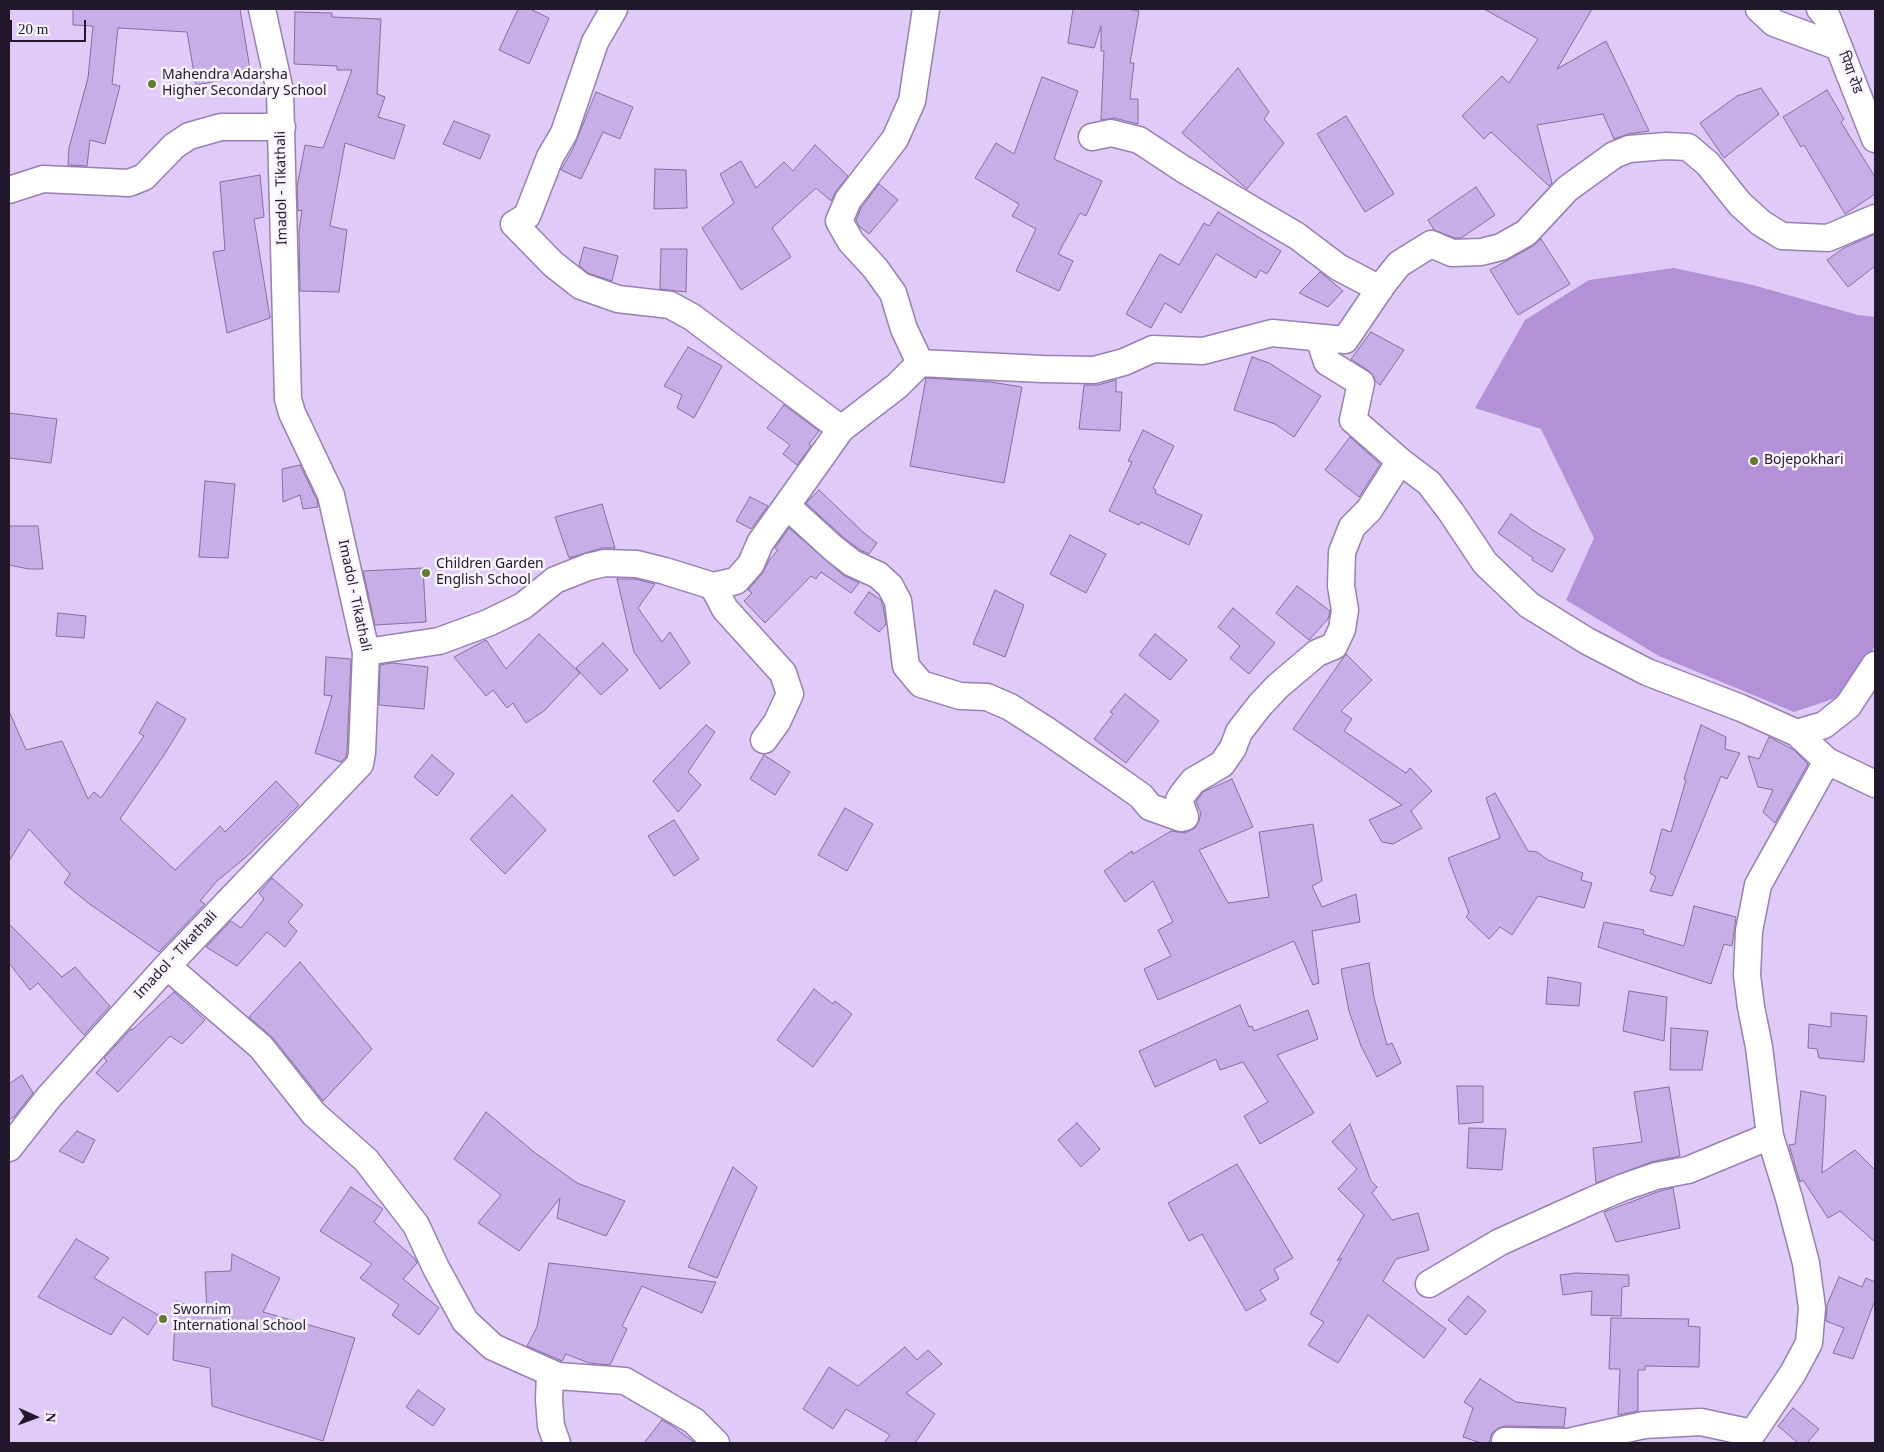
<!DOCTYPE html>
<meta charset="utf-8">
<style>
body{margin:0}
#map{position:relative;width:1884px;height:1452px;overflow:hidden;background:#dfcaf8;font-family:Georgia,serif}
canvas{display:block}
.frame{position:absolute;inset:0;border:10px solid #22182c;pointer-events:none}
.north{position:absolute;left:10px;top:1392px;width:50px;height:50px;-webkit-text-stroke:4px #f8f3ff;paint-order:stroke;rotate:92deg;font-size:14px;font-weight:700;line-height:20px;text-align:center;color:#22182c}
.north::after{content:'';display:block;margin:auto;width:18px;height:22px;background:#22182c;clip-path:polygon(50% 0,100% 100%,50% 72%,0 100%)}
.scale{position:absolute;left:10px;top:20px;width:76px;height:22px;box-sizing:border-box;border:2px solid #22182c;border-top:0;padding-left:6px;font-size:15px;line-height:18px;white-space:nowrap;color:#22182c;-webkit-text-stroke:4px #f8f3ff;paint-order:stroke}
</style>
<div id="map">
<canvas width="1884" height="1452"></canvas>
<div class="frame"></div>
<div class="north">N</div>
<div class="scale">20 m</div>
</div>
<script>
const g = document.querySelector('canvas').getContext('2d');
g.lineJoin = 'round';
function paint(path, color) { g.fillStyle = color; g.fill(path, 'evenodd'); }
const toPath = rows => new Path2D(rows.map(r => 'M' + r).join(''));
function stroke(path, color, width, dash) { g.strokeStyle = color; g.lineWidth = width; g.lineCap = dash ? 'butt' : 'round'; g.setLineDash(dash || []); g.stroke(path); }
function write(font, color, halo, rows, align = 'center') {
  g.font = font + ' Georgia,"Noto Sans Devanagari",serif'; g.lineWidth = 5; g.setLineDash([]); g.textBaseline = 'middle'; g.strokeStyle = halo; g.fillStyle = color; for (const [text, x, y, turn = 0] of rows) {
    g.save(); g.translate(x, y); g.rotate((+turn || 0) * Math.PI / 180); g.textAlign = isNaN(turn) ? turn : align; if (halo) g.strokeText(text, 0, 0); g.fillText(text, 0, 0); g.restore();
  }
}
paint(toPath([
 [1674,268,1753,285,1858,315,1875,317,1875,646,1842,696,1794,712,1659,656,1566,600,1594,538,1541,429,1475,408,1525,320,1589,280]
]), '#b291d6');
const building = toPath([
 [73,9,240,9,251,75,196,85,187,32,118,28,112,84,120,86,105,144,90,140,87,166,68,165,69,148,88,78,93,26,73,25,73,9],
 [518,9,530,9,549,18,529,64,499,50,518,9],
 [1073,9,1128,9,1139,11,1130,63,1134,63,1130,99,1138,99,1138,124,1114,118,1101,120,1104,51,1101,51,1101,26,1094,48,1068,43,1073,9],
 [1484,9,1592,9,1557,69,1606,41,1649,131,1628,134,1614,139,1603,114,1537,125,1552,183,1549,186,1491,132,1484,139,1462,116,1502,76,1509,83,1538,39,1484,9],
 [295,12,332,13,332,17,381,19,377,94,385,97,378,117,405,125,394,159,345,143,330,226,347,230,339,292,300,291,299,231,302,210,298,211,297,187,305,145,323,148,352,70,337,70,337,66,294,64,295,12],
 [1238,68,1269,112,1264,119,1284,143,1247,189,1182,133,1238,68],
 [1042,77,1078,91,1054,159,1102,181,1086,216,1080,213,1058,254,1073,261,1059,291,1016,271,1036,229,1012,216,1019,204,975,178,996,143,1014,154,1042,77],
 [1761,88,1779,114,1724,158,1700,123,1737,96,1761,88],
 [1827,90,1844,119,1841,122,1875,177,1875,194,1845,214,1804,145,1801,147,1783,117,1827,90],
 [596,92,633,107,620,139,603,132,581,179,561,170,573,149,596,92],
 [1346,116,1394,194,1365,212,1317,134,1346,116],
 [454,121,490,135,480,159,443,144,454,121],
 [815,145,848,176,836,191,831,201,816,188,772,228,791,257,741,290,702,228,734,203,720,174,741,161,756,188,784,162,793,171,815,145],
 [655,169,686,170,687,208,654,209,655,169],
 [260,175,264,217,254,219,270,318,227,333,213,252,225,250,220,182,260,175],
 [879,184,898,200,869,234,859,226,856,220,861,208,879,184],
 [1476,187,1495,215,1461,238,1455,238,1434,230,1428,220,1476,187],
 [1218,212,1281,251,1267,274,1260,270,1256,278,1216,254,1181,313,1165,303,1151,328,1126,314,1160,254,1179,265,1204,223,1209,226,1218,212],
 [1875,234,1875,266,1848,287,1827,260,1844,248,1875,234],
 [1541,239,1570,284,1518,315,1490,270,1533,246,1541,239],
 [584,247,618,256,612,281,588,273,579,265,584,247],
 [661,249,687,249,686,292,660,289,661,249],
 [1320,272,1343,291,1328,307,1299,293,1320,272],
 [1371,332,1404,350,1380,385,1375,381,1374,377,1369,371,1351,359,1371,332],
 [688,347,722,366,694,418,677,408,682,395,664,386,688,347],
 [1252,357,1269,363,1321,396,1294,437,1275,424,1234,410,1252,357],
 [926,378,991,382,1022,387,1004,483,910,466,926,378],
 [1116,380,1116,392,1122,392,1120,431,1079,429,1084,385,1098,385,1116,380],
 [784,405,819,431,809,444,811,446,797,465,783,454,790,445,767,428,784,405],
 [9,413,57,419,51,463,9,458,9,413],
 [1143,430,1174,446,1153,488,1156,490,1155,493,1202,515,1189,545,1141,522,1139,525,1109,511,1132,462,1128,461,1143,430],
 [1350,437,1380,464,1359,497,1325,470,1350,437],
 [300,465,317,500,318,507,303,509,300,495,283,502,282,469,300,465],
 [205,481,235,484,228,558,199,557,205,481],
 [819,490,864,533,877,543,869,554,860,550,843,537,806,503,819,490],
 [750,497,768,506,751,529,736,521,750,497],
 [602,504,615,548,602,548,569,558,555,517,602,504],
 [1511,514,1531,529,1565,549,1552,572,1532,560,1533,558,1498,533,1511,514],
 [9,526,38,526,43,569,29,569,9,565,9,526],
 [789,528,843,575,859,583,851,593,821,572,816,579,811,576,765,623,744,601,752,593,748,590,762,574,770,559,778,550,775,548,789,528],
 [1070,535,1106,554,1086,593,1050,574,1070,535],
 [423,568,426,622,375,625,363,571,423,568],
 [617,579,635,579,655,584,638,608,662,642,670,632,690,663,660,689,634,652,617,579],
 [1297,586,1330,611,1328,619,1309,640,1276,613,1297,586],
 [995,590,1024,605,1005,657,973,644,995,590],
 [869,592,881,600,883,606,886,624,879,632,854,613,869,592],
 [1233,608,1275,643,1249,674,1230,658,1240,646,1218,627,1233,608],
 [58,613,86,616,84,638,56,636,58,613],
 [539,634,580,673,544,711,526,723,513,703,507,708,493,690,486,696,454,657,486,640,506,669,539,634],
 [1155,634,1187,660,1170,680,1139,655,1155,634],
 [603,643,628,670,601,695,576,668,603,643],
 [1346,654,1372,680,1341,711,1352,719,1344,731,1406,773,1410,768,1432,791,1411,811,1422,828,1393,844,1382,842,1369,820,1402,805,1293,729,1346,654],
 [326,657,351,659,347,751,346,757,341,762,315,753,332,696,324,695,326,657],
 [392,663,428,667,424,709,379,705,380,665,392,663],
 [1125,694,1159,721,1126,763,1094,739,1113,714,1110,712,1125,694],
 [157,702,186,719,164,755,120,819,175,870,220,826,225,832,276,781,299,805,246,857,216,882,200,901,205,904,159,952,88,903,64,883,70,874,29,829,9,861,9,711,26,750,62,741,88,799,94,792,101,798,144,736,139,733,157,702],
 [706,725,715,732,688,772,701,785,678,812,653,781,706,725],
 [1701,725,1726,737,1725,749,1740,753,1727,779,1721,776,1672,896,1650,891,1656,877,1650,873,1662,829,1671,832,1686,780,1684,779,1701,725],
 [1769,737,1794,750,1808,764,1775,823,1763,812,1773,790,1758,787,1748,756,1759,759,1769,737],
 [432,755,454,774,437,796,414,777,432,755],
 [764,755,790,772,775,795,750,779,764,755],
 [1232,779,1253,827,1199,850,1228,903,1269,897,1259,832,1313,824,1322,881,1312,886,1322,907,1356,894,1360,922,1312,931,1319,983,1313,985,1294,941,1158,1000,1144,969,1171,956,1158,930,1173,922,1153,881,1125,902,1104,871,1132,851,1133,854,1171,831,1185,833,1195,828,1199,821,1201,813,1196,802,1203,792,1232,779],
 [1495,793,1528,851,1537,852,1548,860,1583,873,1581,880,1592,883,1584,908,1538,896,1512,935,1500,927,1489,939,1466,917,1469,913,1448,858,1500,838,1486,798,1495,793],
 [512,795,546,830,505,874,470,839,512,795],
 [845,808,873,824,847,871,818,855,845,808],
 [674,820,699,859,674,876,648,836,674,820],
 [272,878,303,905,288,922,297,931,285,947,267,932,237,966,206,947,231,921,241,928,264,899,259,893,272,878],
 [1694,906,1736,917,1732,946,1724,944,1711,984,1598,947,1604,922,1644,930,1643,934,1684,946,1694,906],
 [9,924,62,977,75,967,110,1006,84,1035,38,983,30,990,9,963,9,924],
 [300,962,372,1049,323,1101,273,1038,249,1017,300,962],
 [1369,963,1374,998,1387,1045,1392,1043,1401,1063,1377,1077,1361,1046,1349,1011,1341,969,1369,963],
 [1548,977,1581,983,1579,1006,1546,1004,1548,977],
 [814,989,833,1004,835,1001,852,1014,813,1067,777,1040,814,989],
 [1629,991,1667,997,1664,1041,1623,1031,1629,991],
 [174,992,205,1020,182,1044,170,1036,118,1092,96,1073,107,1061,104,1058,131,1029,132,1030,174,992],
 [1240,1005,1249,1027,1252,1026,1254,1031,1308,1010,1318,1039,1277,1055,1314,1113,1260,1144,1244,1116,1268,1102,1243,1062,1220,1070,1216,1059,1155,1087,1139,1051,1240,1005],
 [1831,1013,1867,1016,1864,1062,1819,1058,1817,1049,1808,1048,1809,1024,1831,1027,1831,1013],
 [1671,1028,1708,1031,1702,1070,1670,1070,1671,1028],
 [22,1075,33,1093,15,1116,9,1120,9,1084,22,1075],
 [1457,1086,1483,1086,1483,1122,1459,1124,1457,1086],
 [1669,1087,1680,1156,1651,1162,1596,1183,1593,1148,1642,1142,1634,1092,1669,1087],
 [1801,1091,1826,1096,1822,1173,1855,1150,1875,1170,1875,1242,1840,1211,1828,1218,1803,1180,1800,1182,1789,1145,1795,1144,1801,1091],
 [486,1112,534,1152,577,1183,625,1201,606,1236,557,1218,560,1198,519,1251,478,1223,501,1195,454,1159,486,1112],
 [1077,1123,1100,1149,1081,1167,1058,1140,1077,1123],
 [1350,1124,1371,1181,1377,1187,1372,1193,1392,1220,1418,1213,1429,1250,1396,1259,1383,1281,1446,1329,1424,1358,1368,1315,1338,1363,1308,1345,1324,1322,1310,1314,1342,1258,1337,1261,1364,1215,1338,1189,1357,1169,1332,1142,1350,1124],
 [1469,1128,1506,1129,1502,1170,1467,1168,1469,1128],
 [77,1131,95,1140,83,1163,59,1151,77,1131],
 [1237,1164,1293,1258,1274,1269,1279,1279,1260,1290,1266,1300,1246,1311,1202,1234,1189,1241,1168,1203,1237,1164],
 [733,1167,757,1187,717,1278,688,1267,733,1167],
 [351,1187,383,1209,374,1222,415,1259,417,1263,403,1279,439,1308,419,1335,392,1315,399,1305,360,1278,372,1264,320,1231,351,1187],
 [1673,1188,1680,1228,1616,1242,1604,1212,1660,1191,1673,1188],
 [76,1239,109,1258,94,1278,160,1316,148,1335,123,1317,111,1335,38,1297,76,1239],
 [232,1254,280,1278,263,1312,355,1338,323,1441,212,1406,210,1368,173,1360,176,1301,207,1312,205,1272,231,1271,232,1254],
 [549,1263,618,1271,716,1282,702,1313,642,1286,622,1326,627,1329,610,1365,589,1363,566,1354,562,1361,527,1346,537,1327,549,1263],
 [1576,1273,1629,1275,1629,1286,1622,1287,1621,1316,1591,1315,1592,1291,1563,1295,1560,1275,1576,1273],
 [1839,1277,1862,1287,1866,1278,1875,1282,1875,1300,1853,1359,1833,1353,1844,1328,1826,1321,1827,1305,1839,1277],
 [1468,1296,1486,1311,1466,1335,1448,1320,1468,1296],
 [1611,1318,1689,1319,1688,1326,1700,1327,1699,1367,1645,1366,1645,1370,1638,1370,1638,1411,1618,1415,1620,1369,1609,1369,1611,1318],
 [905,1347,917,1360,928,1350,942,1364,906,1393,935,1414,915,1443,884,1443,890,1435,846,1409,833,1429,803,1409,829,1367,858,1386,905,1347],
 [1480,1379,1516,1402,1566,1408,1564,1427,1505,1426,1498,1428,1492,1433,1489,1443,1481,1443,1463,1437,1473,1408,1464,1402,1480,1379],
 [418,1390,445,1409,433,1426,406,1407,418,1390],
 [1793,1408,1819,1429,1807,1443,1798,1443,1778,1426,1793,1408],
 [662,1420,671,1425,695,1443,644,1443,662,1420]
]);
paint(building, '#c8aee6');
stroke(building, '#866da1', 1);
const minor = toPath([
 [614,9,595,42,564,133,550,157,527,216,514,224,553,264,581,286,618,299,670,305,692,317,841,429],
 [1759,9,1774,23,1839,47],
 [1820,9,1827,17,1875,139],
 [1092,137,1111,133,1139,140,1183,169,1297,236,1338,267,1380,289],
 [9,190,43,179,129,183,144,177,174,146,189,136,221,127,282,127],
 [1319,338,1327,362,1361,383,1353,420,1400,461,1429,483,1451,512,1485,563,1529,605,1587,641,1647,672,1741,708,1797,733,1827,761,1875,784],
 [920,363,904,329,893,293,875,268,851,242,839,221,848,200,895,139,912,101,926,9],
 [787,506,833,548,852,563,878,575,890,586,898,601,906,666,921,684,960,696,987,697,1010,707,1046,730,1114,777,1141,796,1150,807,1181,818,1185,817,1179,800,1182,795,1193,781,1222,764,1233,748,1239,732,1260,705,1278,686,1317,653,1334,646,1342,629,1345,610,1341,586,1342,552,1352,527,1369,510,1400,461],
 [713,586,725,609,783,673,790,694,777,722,764,740],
 [366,652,439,641,488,623,523,606,555,580,588,567,605,563,637,564,665,571,713,586,736,581,751,564,760,543,841,429,897,386,920,363,1042,369,1094,370,1124,362,1153,349,1203,351,1272,333,1345,340,1383,284,1399,264,1431,244,1452,253,1481,252,1501,247,1526,233,1567,189,1614,155,1629,149,1666,146,1688,147,1708,164,1740,204,1761,223,1782,236,1828,238,1875,218],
 [1797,733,1824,725,1848,706,1875,665],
 [167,966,261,1047,314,1114,366,1160,416,1225,436,1268,465,1321,493,1347,558,1376,625,1381,694,1421,716,1443],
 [9,1148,49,1097,167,966,360,764,362,753,366,652,331,495,292,413,288,399,280,91,262,9],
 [1429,1284,1500,1242,1593,1200,1624,1187,1656,1176,1688,1170,1770,1136],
 [550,1373,549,1400,551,1426,557,1443],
 [1505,1441,1568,1442,1644,1425,1701,1422,1752,1433],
 [1746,1443,1793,1373,1809,1343,1812,1308,1806,1263,1789,1198,1770,1136,1759,1047,1751,1007,1747,975,1749,931,1758,885,1827,761]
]);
stroke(minor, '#987fb4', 29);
stroke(minor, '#fff', 26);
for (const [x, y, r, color] of [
 [152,84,5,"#617b2f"],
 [1754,461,5,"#617b2f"],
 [426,573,5,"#617b2f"],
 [163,1319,5,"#617b2f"]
]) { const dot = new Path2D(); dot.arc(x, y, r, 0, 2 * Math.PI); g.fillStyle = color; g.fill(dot); stroke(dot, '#f8f3ff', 2); }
write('14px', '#22182c', '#f8f3ff', [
 ["पिया रोड",1849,73,69],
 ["Imadol - Tikathali",283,188,-91],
 ["Imadol - Tikathali",353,596,78],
 ["Imadol - Tikathali",177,956,-47]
]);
write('14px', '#22182c', '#f8f3ff', [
 ["Mahendra Adarsha",162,76],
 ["Higher Secondary School",162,92],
 ["Bojepokhari",1764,461],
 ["Children Garden",436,565],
 ["English School",436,581],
 ["Swornim",173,1311],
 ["International School",173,1327]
], 'left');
</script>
